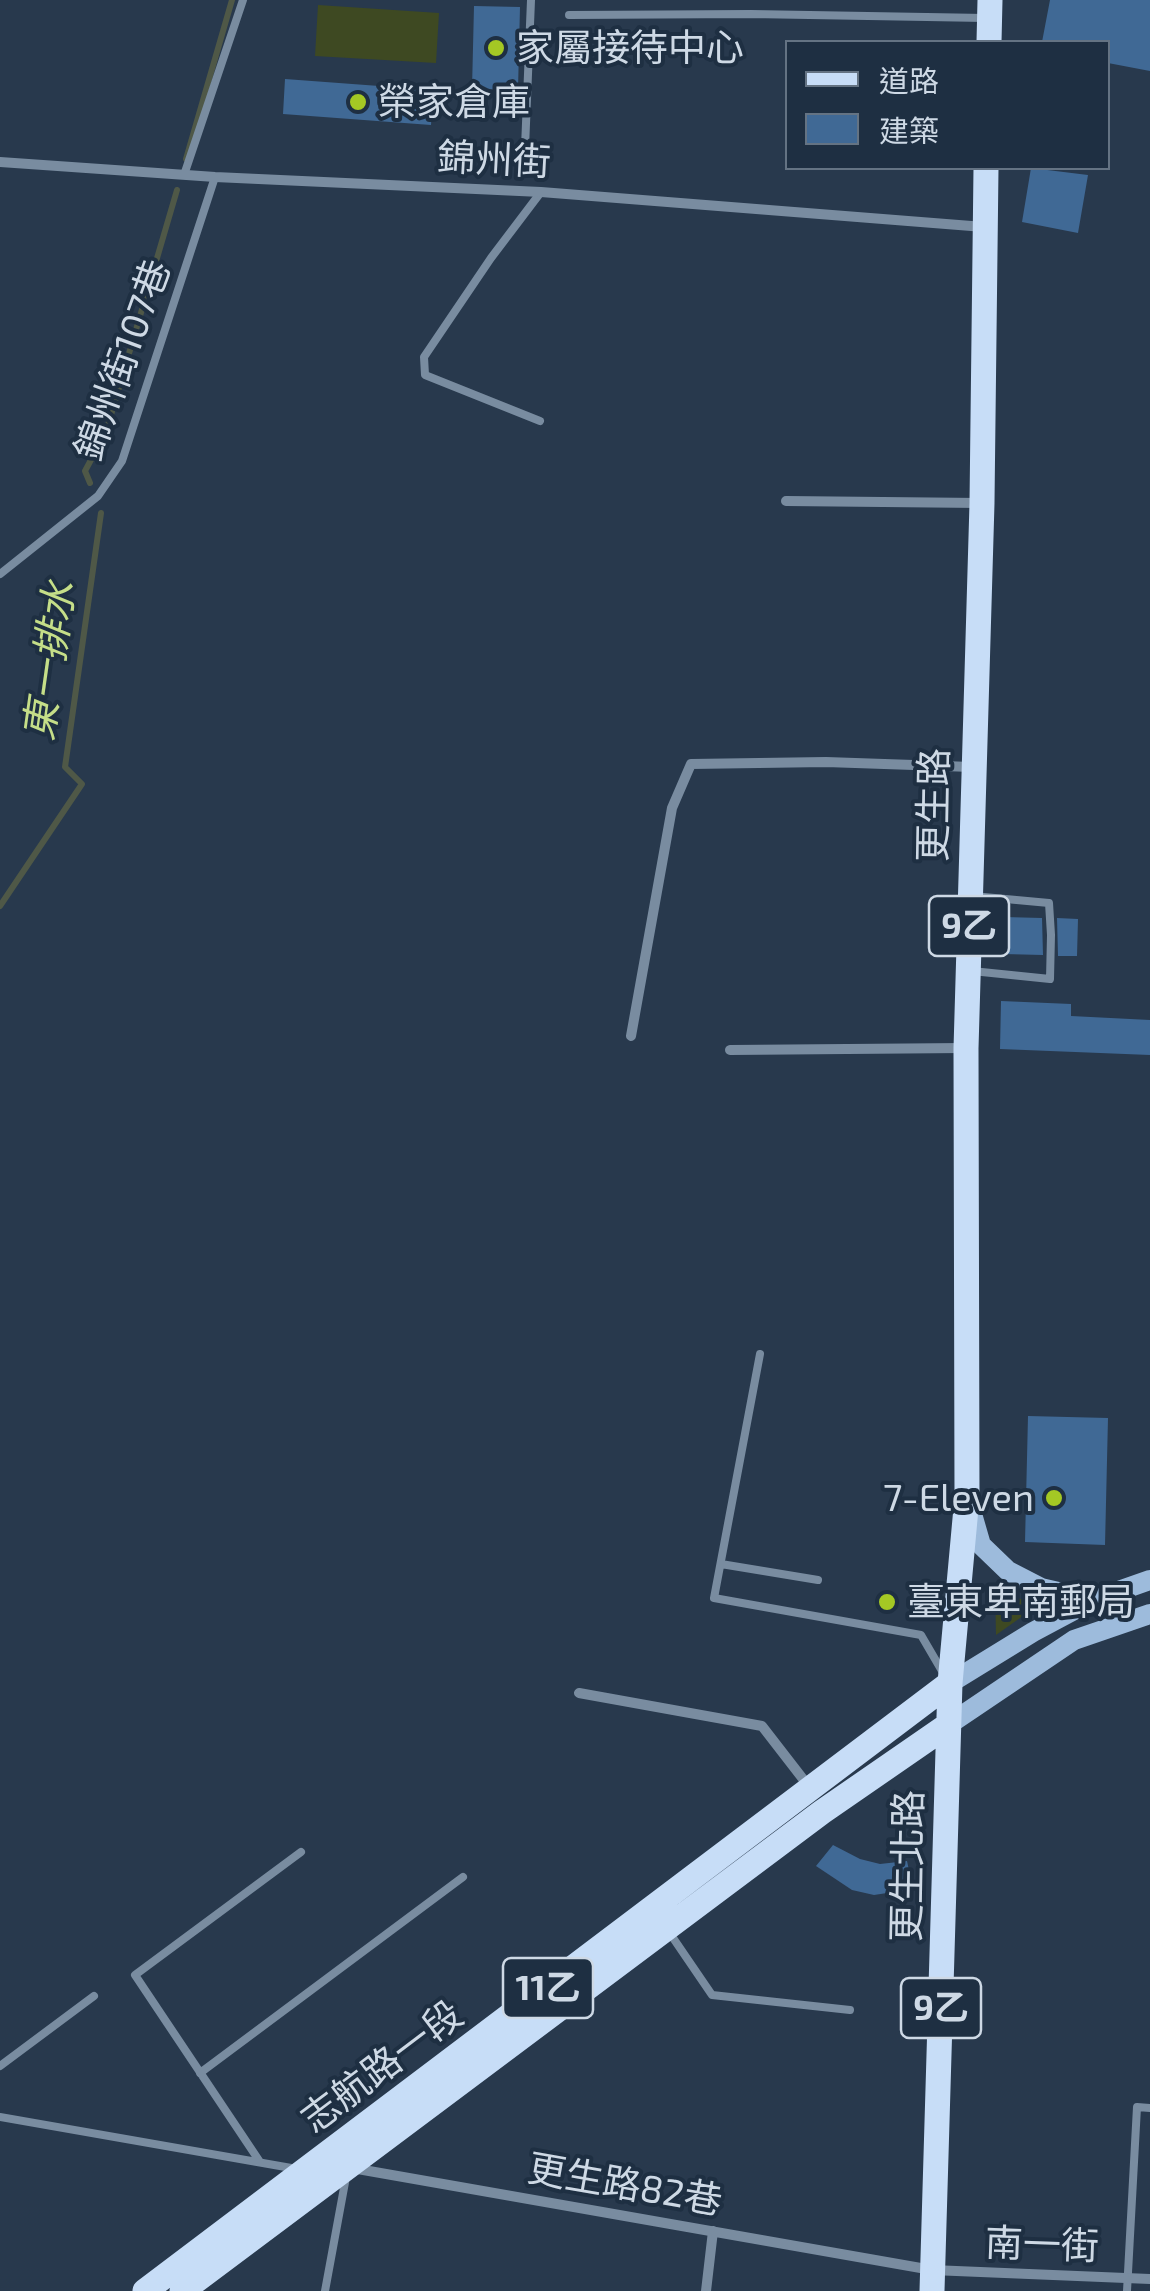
<!DOCTYPE html>
<meta charset="utf-8">
<style>
body{margin:0}
#map{position:relative;width:1150px;height:2291px;overflow:hidden;background:#28394d;font-family:"Exo 2","Noto Sans TC",sans-serif}
canvas{display:block}
.legend{position:absolute;left:785px;top:40px;width:325px;height:130px;box-sizing:border-box;background:#1e2f42;border:2px solid #647383;margin:0;padding:12px 18px;list-style:none;font-size:30px;color:#ced9e5}
.legend li{display:flex;align-items:center;gap:20px;height:50px}
.legend b{width:50px;border:2px solid #647383}
</style>
<div id="map">
<canvas width="1150" height="2291"></canvas>
<ul class="legend">
<li><b style="height:12px;background:#c7ddf7"></b>道路</li>
<li><b style="height:28px;background:#406995"></b>建築</li>
</ul>
</div>
<script>
const g = document.querySelector('canvas').getContext('2d');
g.lineJoin = 'round';
function paint(path, color) { g.fillStyle = color; g.fill(path, 'evenodd'); }
const toPath = rows => new Path2D(rows.map(r => 'M' + r).join(''));
function stroke(path, color, width, dash) { g.strokeStyle = color; g.lineWidth = width; g.lineCap = dash ? 'butt' : 'round'; g.setLineDash(dash || []); g.stroke(path); }
function write(font, color, halo, rows, align = 'center') {
  g.font = font + ' "Exo 2","Noto Sans TC",sans-serif'; g.lineWidth = 8; g.setLineDash([]); g.textBaseline = 'middle'; g.strokeStyle = halo; g.fillStyle = color; for (const [text, x, y, turn = 0] of rows) {
    g.save(); g.translate(x, y); g.rotate((+turn || 0) * Math.PI / 180); g.textAlign = isNaN(turn) ? turn : align; if (halo) g.strokeText(text, 0, 0); g.fillText(text, 0, 0); g.restore();
  }
}
paint(toPath([
 [318,5,439,13,436,63,315,56],
 [995,1588,1037,1606,996,1635]
]), '#3e4922');
stroke(toPath([
 [186,159,232,0],
 [90,483,85,471,106,432,177,190],
 [0,906,82,784,65,767,101,513]
]), '#4f5847', 6);
paint(toPath([
 [1050,0,1150,0,1150,71,1108,63,1108,42,1042,42],
 [474,6,520,7,518,90,472,89],
 [285,79,433,90,431,125,283,114],
 [1031,168,1088,175,1078,233,1022,222],
 [1004,917,1042,918,1043,955,1003,954],
 [1057,918,1078,919,1077,956,1058,956],
 [1001,1001,1071,1004,1071,1016,1150,1020,1150,1055,1000,1049],
 [1028,1416,1108,1418,1105,1545,1025,1542],
 [833,1845,860,1859,880,1864,907,1861,913,1889,874,1895,852,1890,816,1866]
]), '#406995');
stroke(toPath([
 [569,15,751,14,985,18],
 [525,148,531,0],
 [184,175,243,0],
 [540,421,425,375,424,357,491,258,541,192],
 [0,574,98,496,122,461,215,177],
 [972,971,1050,979,1051,935,1049,903,973,896],
 [760,1354,714,1598,921,1635,942,1671],
 [721,1564,818,1580],
 [669,1932,712,1995,850,2010],
 [0,2066,94,1996],
 [200,2073,463,1877],
 [0,2117,297,2169],
 [260,2162,135,1975,301,1852],
 [325,2291,346,2177],
 [1127,2291,1137,2107,1150,2108]
]), '#798ca0', 8);
stroke(toPath([
 [0,162,215,177,541,192,984,227],
 [786,501,980,503],
 [631,1036,672,808,691,764,826,762,972,767],
 [730,1050,964,1048],
 [579,1693,762,1726,810,1788],
 [352,2168,932,2270,1150,2279],
 [706,2291,713,2231]
]), '#798ca0', 10);
stroke(toPath([
 [970,1507,981,1545,1008,1571,1041,1588,1093,1600],
 [950,1683,1033,1632,1093,1600,1150,1580],
 [948,1725,1074,1640,1150,1614]
]), '#9dbbdc', 20);
stroke(toPath([
 [989,42,990,0],
 [145,2291,950,1683],
 [182,2291,822,1812,948,1725],
 [932,2291,950,1683,967,1497,966,1048,982,503,986,168]
]), '#c7ddf7', 25);
for (const [x, y, r, color] of [
 [496,48,10,"#a4c824"],
 [358,102,10,"#a4c824"],
 [1054,1498,10,"#a4c824"],
 [887,1602,10,"#a4c824"]
]) { const dot = new Path2D(); dot.arc(x, y, r, 0, 2 * Math.PI); g.fillStyle = color; g.fill(dot); stroke(dot, '#1e2f42', 4); }
for (const [x, y, w] of [
 [969,926,80],
 [548,1988,90],
 [941,2008,80]
]) { const box = new Path2D(); box.roundRect(x - w / 2, y - 30, w, 60, 8); g.fillStyle = '#1e2f42'; g.fill(box); stroke(box, '#ced9e5', 2.5); }
write('bold 35px', '#ced9e5', null, [
 ["9乙",969,926],
 ["11乙",548,1988],
 ["9乙",941,2008]
]);
write('38px', '#ced9e5', '#1e2f42', [
 ["家屬接待中心",516,48],
 ["榮家倉庫",378,102],
 ["7-Eleven",1034,1498,"right"],
 ["臺東卑南郵局",907,1602]
], 'left');
write('38px', '#ced9e5', '#1e2f42', [
 ["錦州街",494,160,3],
 ["錦州街107巷",123,360,-70],
 ["更生路",934,805,-89],
 ["更生北路",908,1866,-89],
 ["志航路一段",382,2067,-37],
 ["更生路82巷",625,2185,10],
 ["南一街",1042,2245,2]
]);
write('italic 40px', '#c5de88', '#1e2f42', [
 ["東一排水",50,661,-82]
]);
</script>
